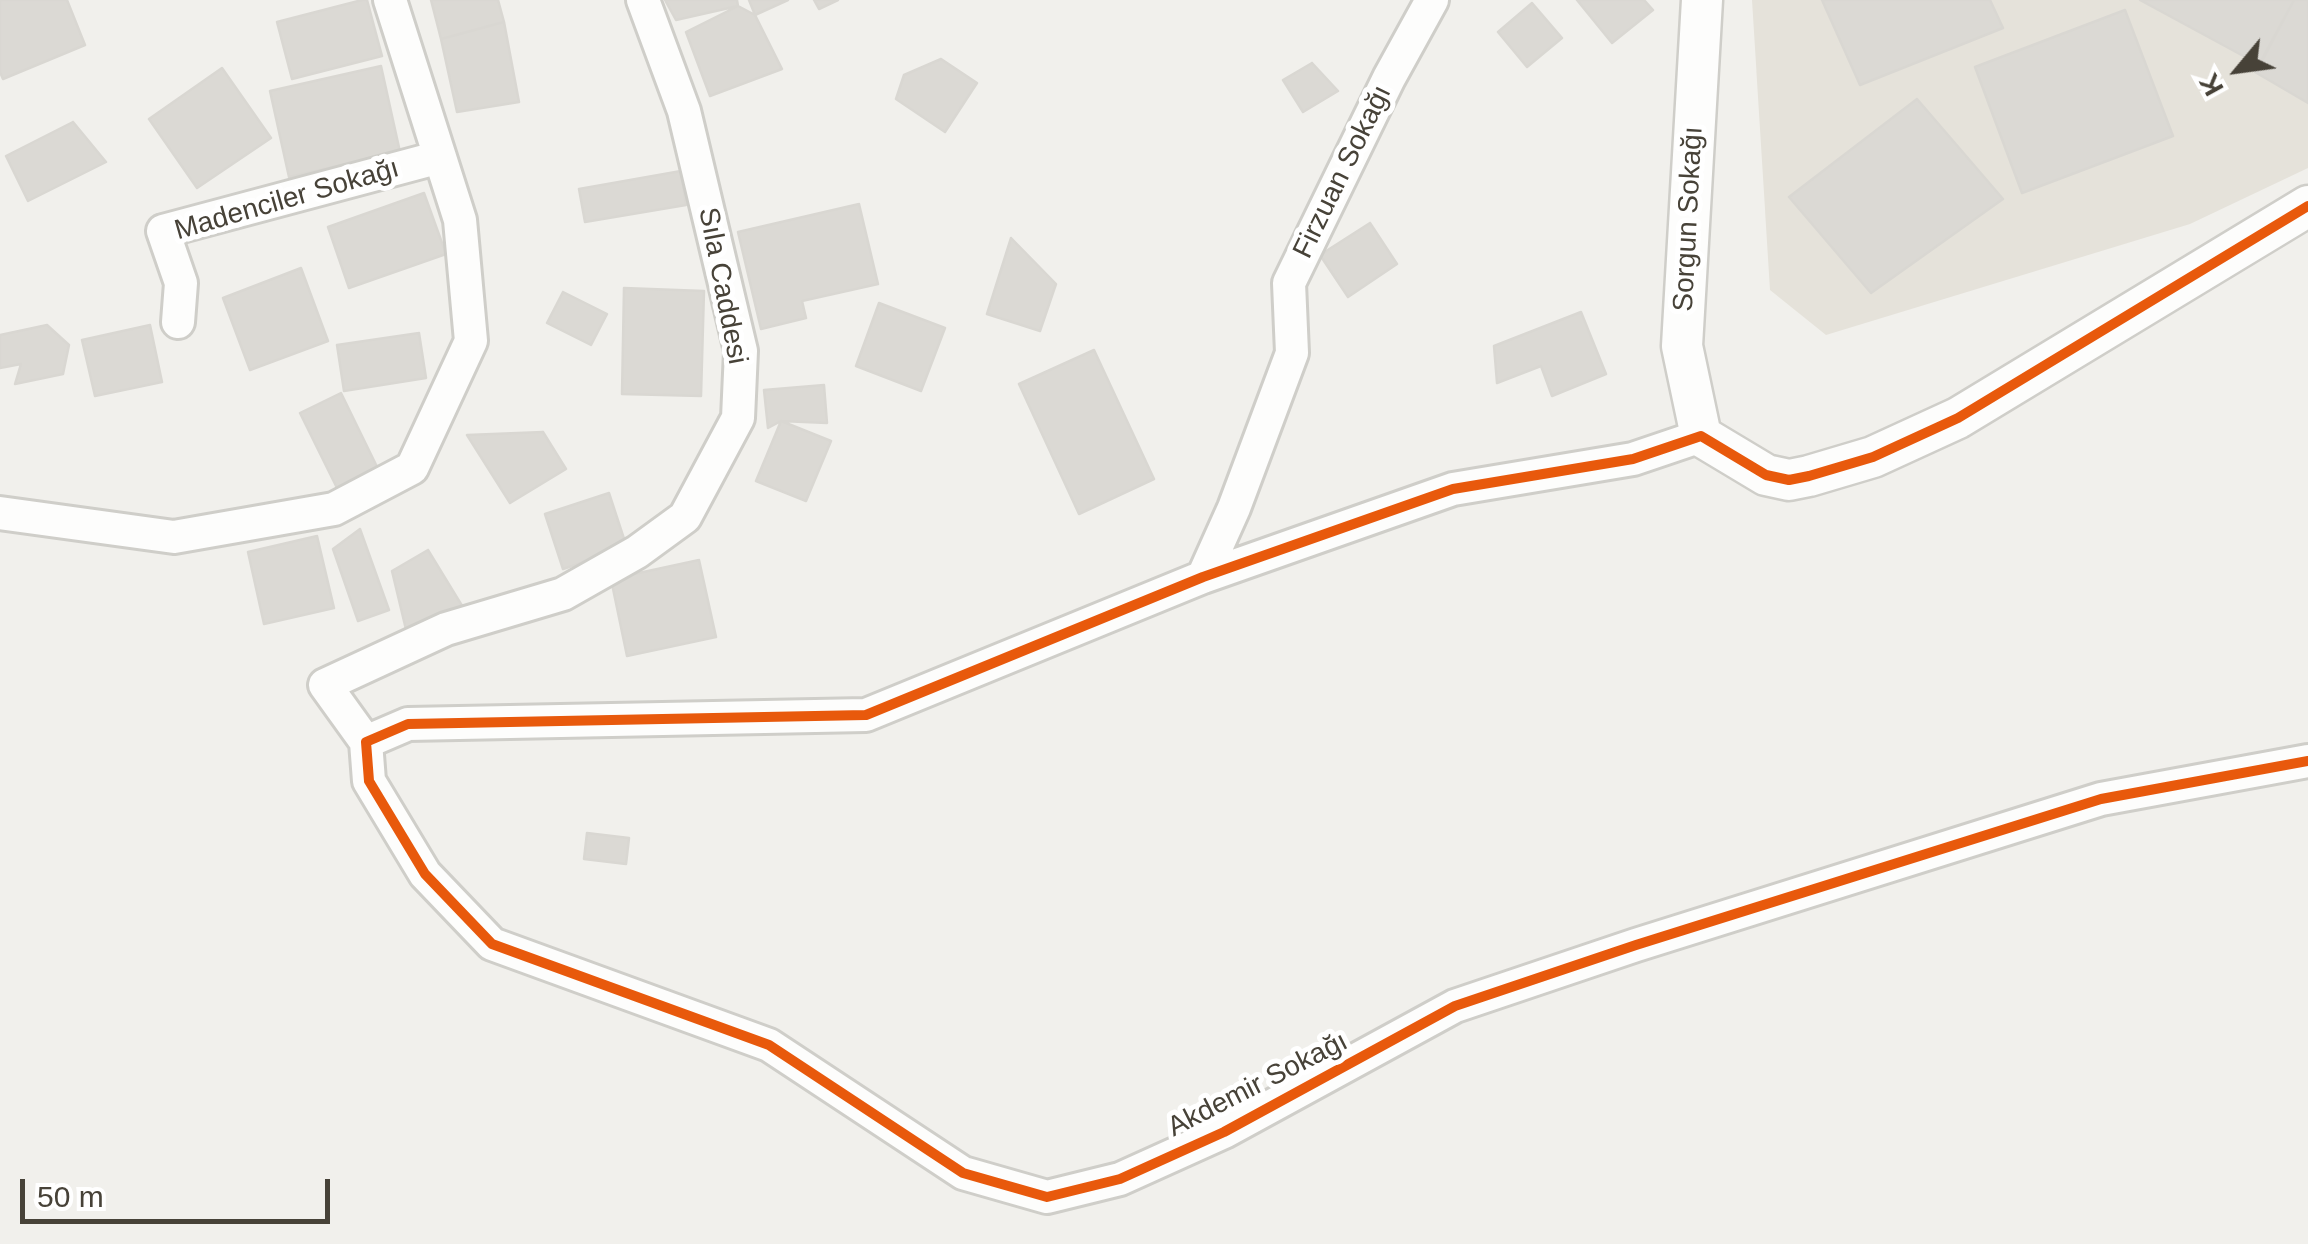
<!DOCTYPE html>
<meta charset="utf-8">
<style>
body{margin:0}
#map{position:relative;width:2308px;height:1244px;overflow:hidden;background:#f1f0ec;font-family:Helvetica,sans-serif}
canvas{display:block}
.north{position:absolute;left:2188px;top:20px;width:100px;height:100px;-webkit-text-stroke:8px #fff;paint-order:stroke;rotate:241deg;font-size:28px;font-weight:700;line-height:40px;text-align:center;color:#474238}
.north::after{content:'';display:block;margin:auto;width:35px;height:45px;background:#474238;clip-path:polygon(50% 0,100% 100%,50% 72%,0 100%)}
.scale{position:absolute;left:20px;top:1179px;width:310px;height:45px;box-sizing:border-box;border:5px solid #474238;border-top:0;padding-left:12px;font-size:30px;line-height:35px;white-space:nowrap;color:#474238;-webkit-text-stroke:8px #fff;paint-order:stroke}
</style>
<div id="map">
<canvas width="2308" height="1244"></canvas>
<div class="north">K</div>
<div class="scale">50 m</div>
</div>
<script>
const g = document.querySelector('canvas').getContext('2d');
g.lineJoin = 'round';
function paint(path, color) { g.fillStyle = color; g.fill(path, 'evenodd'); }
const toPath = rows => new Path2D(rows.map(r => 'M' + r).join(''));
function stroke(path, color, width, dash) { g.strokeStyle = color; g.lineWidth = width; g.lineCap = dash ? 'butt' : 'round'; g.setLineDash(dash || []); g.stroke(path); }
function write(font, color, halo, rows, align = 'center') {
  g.font = font + ' Helvetica,sans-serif'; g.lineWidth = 10; g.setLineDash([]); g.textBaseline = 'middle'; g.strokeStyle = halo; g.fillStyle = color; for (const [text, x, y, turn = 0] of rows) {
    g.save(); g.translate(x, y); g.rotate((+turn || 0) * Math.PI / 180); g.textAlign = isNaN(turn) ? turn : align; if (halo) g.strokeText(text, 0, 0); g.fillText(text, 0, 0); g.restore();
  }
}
paint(toPath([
 [1752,0,2308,0,2308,168,2190,224,1826,335,1770,290]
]), '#e5e2da');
const building = toPath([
 [0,0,67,0,85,45,3,79,0,72,0,0],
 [362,0,367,0,382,56,292,79,277,22,362,0],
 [431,0,498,0,504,22,441,39,431,0],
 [665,0,737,0,738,6,676,20,665,0],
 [749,0,788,0,755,15,749,0],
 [814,0,838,0,819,9,814,0],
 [1577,0,1644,0,1653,10,1612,43,1577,0],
 [1822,0,1990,0,2003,28,1860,85,1822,0],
 [2140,0,2294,0,2260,65,2140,0],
 [2294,0,2308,0,2308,103,2255,72,2294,0],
 [1532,3,1562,38,1527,67,1498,32,1532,3],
 [738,6,755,15,782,69,710,96,686,32,738,6],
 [2125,10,2173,136,2022,193,1975,67,2125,10],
 [504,22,519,102,457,112,441,39,504,22],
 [941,59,977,83,945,132,896,99,904,75,941,59],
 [1312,63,1338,91,1303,112,1283,80,1312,63],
 [381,66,400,152,289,177,270,91,381,66],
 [222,68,271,138,197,188,149,119,222,68],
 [1917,99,2003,199,1871,293,1789,197,1917,99],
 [73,122,106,162,28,201,6,156,73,122],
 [681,171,686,205,585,222,579,189,681,171],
 [424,193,446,254,349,288,328,227,424,193],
 [859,204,878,284,802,301,806,318,761,329,738,232,859,204],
 [1370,223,1397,264,1348,297,1320,255,1370,223],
 [1011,238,1056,284,1040,331,987,314,1011,238],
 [301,268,328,341,250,370,223,298,301,268],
 [624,288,704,291,701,396,622,394,624,288],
 [563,292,607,314,591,345,547,323,563,292],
 [879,303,945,328,921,391,856,366,879,303],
 [1581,312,1606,374,1552,396,1541,366,1497,383,1494,346,1581,312],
 [47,325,69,345,63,374,15,384,21,364,0,368,0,335,47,325],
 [150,325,162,382,95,396,82,340,150,325],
 [419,333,426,378,344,391,337,345,419,333],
 [1094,350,1154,479,1079,514,1019,384,1094,350],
 [824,385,827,423,781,421,768,428,764,390,824,385],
 [341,393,381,475,340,494,300,413,341,393],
 [781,421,831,441,806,501,756,481,781,421],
 [543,432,566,469,510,503,467,435,543,432],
 [609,493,627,548,563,569,545,514,609,493],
 [360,529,389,610,358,621,333,549,360,529],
 [317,536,334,608,264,624,248,552,317,536],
 [428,550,464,609,409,642,392,571,428,550],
 [699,560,716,637,627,656,611,579,699,560],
 [587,833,629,838,626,864,584,859,587,833]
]);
paint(building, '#dbd9d4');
stroke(building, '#d9d7d2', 2.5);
const minor = toPath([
 [178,322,181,283,163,231,440,157],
 [0,513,174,537,334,509,412,468,471,341,460,220,390,0],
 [1203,577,1234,508,1292,353,1289,283,1389,78,1432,0],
 [366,742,369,781,425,874,492,944,769,1045,963,1173,1047,1197,1120,1179,1224,1132,1455,1006,1636,945,2101,799,2308,761],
 [366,742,408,724,866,715,1203,577,1453,489,1633,459,1701,436],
 [366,742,325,685,446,629,563,594,637,552,685,517,738,418,741,351,684,111,643,0]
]);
const tertiary = toPath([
 [1702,0,1682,346,1701,436,1766,475,1789,480,1809,476,1873,457,1958,418,2308,206]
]);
stroke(minor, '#cfcec9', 38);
stroke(tertiary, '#cfcec9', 45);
stroke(minor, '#fdfdfc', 32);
stroke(tertiary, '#fdfdfc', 40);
stroke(toPath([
 [2308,206,1958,418,1873,457,1809,476,1789,480,1766,475,1701,436,1633,459,1453,489,1203,577,866,715,408,724,366,742,369,781,425,874,492,944,769,1045,963,1173,1047,1197,1120,1179,1224,1132,1455,1006,1636,945,2101,799,2308,761]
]), '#e8590c', 10);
write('28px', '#474238', '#fff', [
 ["Firzuan Sokağı",1343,172,-64],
 ["Madenciler Sokağı",287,200,-16],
 ["Sorgun Sokağı",1689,219,-87],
 ["Sıla Caddesi",722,286,79],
 ["Akdemir Sokağı",1258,1085,-27]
]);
</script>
